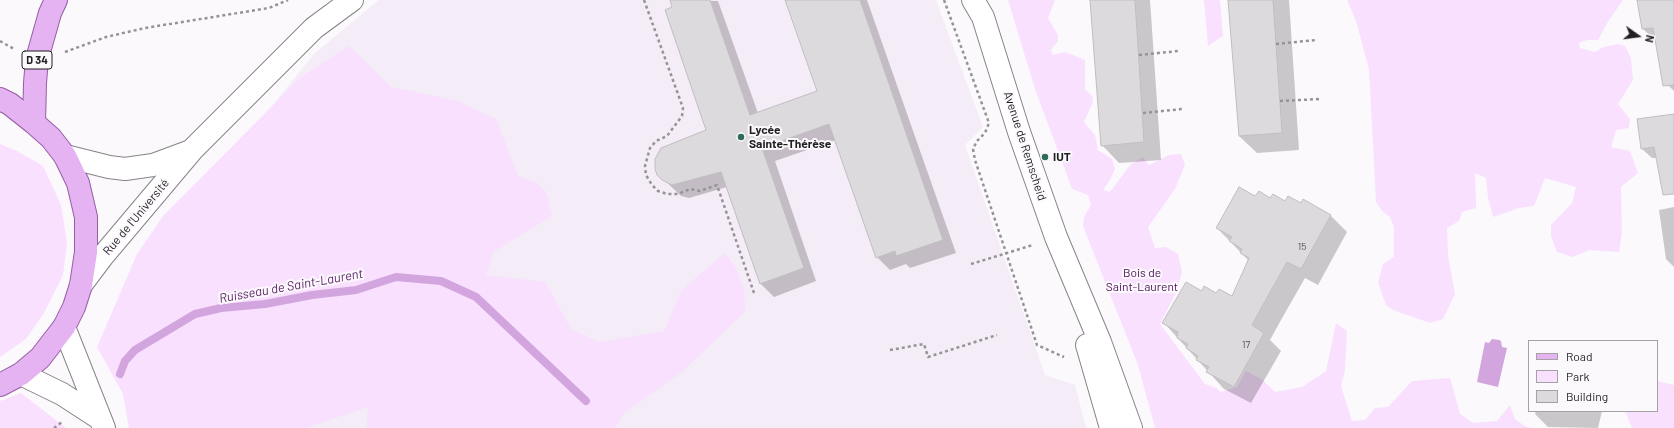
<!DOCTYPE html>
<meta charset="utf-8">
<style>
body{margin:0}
#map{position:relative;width:1674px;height:428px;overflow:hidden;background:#fcf9fd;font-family:Barlow,sans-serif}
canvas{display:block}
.legend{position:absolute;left:1528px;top:340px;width:130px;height:72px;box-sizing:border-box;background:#fcf9fd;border:1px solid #a4a2a5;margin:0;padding:5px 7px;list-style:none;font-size:12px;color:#211f21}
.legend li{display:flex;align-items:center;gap:8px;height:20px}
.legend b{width:20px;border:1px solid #a4a2a5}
.north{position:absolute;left:1618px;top:16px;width:40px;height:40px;-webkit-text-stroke:3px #fcf9fd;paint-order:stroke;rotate:104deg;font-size:11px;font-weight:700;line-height:16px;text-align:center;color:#211f21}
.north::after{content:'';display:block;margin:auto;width:14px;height:18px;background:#211f21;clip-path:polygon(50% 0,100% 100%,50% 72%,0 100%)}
</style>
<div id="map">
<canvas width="1674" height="428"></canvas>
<ul class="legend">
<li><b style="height:5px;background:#e5b3f2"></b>Road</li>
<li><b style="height:11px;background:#f8e0fe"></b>Park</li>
<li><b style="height:11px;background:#dddade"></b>Building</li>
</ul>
<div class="north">N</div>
</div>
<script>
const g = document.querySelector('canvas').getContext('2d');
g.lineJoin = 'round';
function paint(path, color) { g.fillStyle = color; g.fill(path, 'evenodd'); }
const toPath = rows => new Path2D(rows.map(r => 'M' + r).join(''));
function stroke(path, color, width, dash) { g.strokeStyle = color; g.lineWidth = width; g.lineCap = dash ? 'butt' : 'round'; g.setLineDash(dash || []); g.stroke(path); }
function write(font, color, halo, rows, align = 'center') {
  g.font = font + ' Barlow,sans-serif'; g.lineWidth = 4; g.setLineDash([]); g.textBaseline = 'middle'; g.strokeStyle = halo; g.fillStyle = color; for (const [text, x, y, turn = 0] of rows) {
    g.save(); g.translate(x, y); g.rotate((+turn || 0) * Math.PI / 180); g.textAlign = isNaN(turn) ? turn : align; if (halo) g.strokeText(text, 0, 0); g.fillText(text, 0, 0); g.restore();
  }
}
paint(toPath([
 [379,0,936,0,983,127,965,145,1045,375,1075,385,1086,428,137,428,168,235,314,54]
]), '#f4ecf6');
paint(toPath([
 [1008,0,1055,0,1048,18,1058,35,1058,41,1051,50,1053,55,1065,52,1085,60,1085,89,1092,96,1093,102,1084,122,1095,135,1098,150,1112,159,1115,169,1110,180,1103,190,1110,192,1131,164,1143,157,1149,165,1169,155,1181,154,1185,165,1175,189,1148,227,1155,248,1166,247,1178,254,1182,272,1177,291,1160,324,1205,384,1216,388,1221,392,1237,387,1246,371,1263,380,1275,392,1302,387,1326,371,1336,323,1347,331,1345,370,1341,386,1352,421,1365,420,1375,408,1388,407,1412,381,1450,378,1460,414,1473,423,1497,421,1510,405,1515,419,1526,427,1532,428,1155,428,1138,365,1083,226,1084,217,1091,205,1088,195,1072,189,1035,89],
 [1204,0,1220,0,1223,36,1208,46],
 [1347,0,1623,0,1609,20,1598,40,1587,40,1579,43,1580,48,1595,52,1603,47,1618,44,1625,46,1631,58,1633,80,1618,104,1630,119,1629,128,1616,130,1611,147,1630,151,1638,173,1621,187,1622,232,1619,252,1589,250,1573,257,1557,252,1551,236,1551,225,1572,203,1576,187,1545,178,1534,206,1519,208,1493,217,1488,198,1486,178,1475,173,1476,208,1462,212,1459,221,1447,228,1448,255,1455,294,1443,319,1430,323,1393,310,1386,305,1378,283,1383,264,1394,257,1394,227,1390,217,1383,212,1376,202,1369,69,1356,21],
 [349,46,391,87,458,101,496,119,518,176,537,183,547,194,552,216,493,252,486,275,545,282,571,329,599,342,664,331,682,290,725,253,736,268,744,291,745,312,678,375,625,412,615,428,367,428,368,407,305,428,129,428,123,394,97,347,137,254,163,216,301,77],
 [0,144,17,151,43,166,61,205,67,243,63,275,44,313,26,339,0,357],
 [1657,381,1674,385,1674,428,1632,428,1625,411,1657,411],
 [21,393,66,428,0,428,0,401]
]), '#f8e0fe');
paint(toPath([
 [1492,339,1499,340,1501,341,1502,347,1507,348,1498,387,1477,382,1485,342,1489,343]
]), '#d3a5de');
paint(toPath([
 [671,0,718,1,758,113,818,91,786,0,867,0,956,253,910,268,906,264,890,270,877,257,836,140,775,161,816,281,774,297,761,284,727,187,689,198,681,196,658,174,655,163,657,155,666,146,707,130],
 [1091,0,1150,0,1161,160,1119,163,1102,145],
 [1229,0,1289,0,1299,150,1257,153,1239,136],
 [1638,0,1674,0,1674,91,1662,79,1656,41,1643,29],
 [1674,115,1674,170,1657,158,1652,158,1642,149,1638,120],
 [1255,197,1302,205,1330,215,1347,232,1318,285,1305,278,1281,320,1270,340,1281,351,1251,403,1224,389,1164,323,1202,292,1233,298,1249,261,1217,228],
 [1674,207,1674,267,1666,259,1659,210],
 [1536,411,1602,411,1598,428,1548,427,1535,414]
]), '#0003');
stroke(toPath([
 [120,374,125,361,135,350,195,314,221,308,265,304,312,295,356,290,396,277,441,281,476,297,586,401]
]), '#d3a5de', 8);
const building = toPath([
 [670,0,710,0,750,115,817,91,785,0,860,0,943,240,896,256,895,251,876,258,829,124,762,148,804,268,760,284,721,172,672,185,662,180,657,175,655,169,655,159,661,148,706,130,665,10,672,7,670,0],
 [1090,0,1135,0,1144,142,1101,146,1090,0],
 [1228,0,1273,0,1282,133,1239,136,1228,0],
 [1637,0,1674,0,1674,85,1663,86,1653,28,1642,29,1637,0],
 [1674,114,1674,194,1663,195,1654,147,1641,149,1637,119,1674,114],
 [1239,187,1255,196,1259,191,1270,198,1273,194,1285,201,1288,196,1301,203,1303,199,1331,215,1301,269,1287,262,1264,303,1252,325,1264,333,1234,387,1206,372,1209,367,1196,360,1198,356,1186,348,1188,344,1177,338,1178,332,1162,323,1186,282,1202,291,1204,286,1216,293,1219,289,1232,296,1249,258,1240,253,1242,249,1229,241,1232,237,1216,228,1239,187]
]);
paint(building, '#dddade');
stroke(building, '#c1bec2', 1);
const street = toPath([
 [64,327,104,428],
 [21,374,62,394,99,418]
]);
const secondary = toPath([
 [973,0,983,17,1019,132,1056,237,1100,342,1131,428],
 [65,156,109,167,125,169,153,165,188,152],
 [81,285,102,257,193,149,314,28,352,0],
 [1087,345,1111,428]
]);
const primary = toPath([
 [0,99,10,104,34,123,51,138,65,156,78,183,86,217,86,252,81,285,74,307,64,327,40,358,21,374,0,385],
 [34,123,35,83,37,59,50,13,56,0]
]);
stroke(street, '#878487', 24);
stroke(secondary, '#878487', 24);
stroke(primary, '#955fa3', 24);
stroke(toPath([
 [644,0,683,108,682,116,667,136,656,141,650,148,645,166,646,175,652,185,658,191,667,194,678,194,690,189,700,191,717,185,754,293],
 [944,0,989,123,985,133,977,141,973,149,975,160,1037,345,1064,357],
 [0,41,14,49],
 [1276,44,1316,40],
 [65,52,106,37,145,28,269,8,288,0],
 [1139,55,1178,51],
 [1280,101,1320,99],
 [1143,113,1182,109],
 [971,264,1033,245],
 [890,350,924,344,928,357,997,335],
 [54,428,62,422]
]), '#969396', 2.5, [3, 3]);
stroke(street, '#fff', 22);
stroke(secondary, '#fff', 22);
stroke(primary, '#e5b3f2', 22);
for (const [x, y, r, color] of [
 [741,137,4,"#2e6c58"],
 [1045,157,4,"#2e6c58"]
]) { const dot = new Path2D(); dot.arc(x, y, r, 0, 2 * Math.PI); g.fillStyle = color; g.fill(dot); stroke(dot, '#fcf9fd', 1.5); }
write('10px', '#504e50', null, [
 ["15",1302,247],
 ["17",1246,345]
]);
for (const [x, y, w] of [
 [37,60,30]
]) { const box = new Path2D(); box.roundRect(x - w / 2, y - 9, w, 18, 3); g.fillStyle = '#fcf9fd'; g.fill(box); stroke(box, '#211f21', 1); }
write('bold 11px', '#211f21', null, [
 ["D 34",37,60]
]);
write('bold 12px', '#211f21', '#fcf9fd', [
 ["Lycée",749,130],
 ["Sainte-Thérèse",749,144],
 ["IUT",1053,157]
], 'left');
write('12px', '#211f21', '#fcf9fd', [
 ["Avenue de Remscheid",1025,146,72],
 ["Rue de l'Université",136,217,-50]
]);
write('12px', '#481055', '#fcf9fd', [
 ["Bois de",1142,273],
 ["Saint-Laurent",1142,287]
]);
write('italic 13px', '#5e276b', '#fcf9fd', [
 ["Ruisseau de Saint-Laurent",291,286,-10]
]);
</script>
